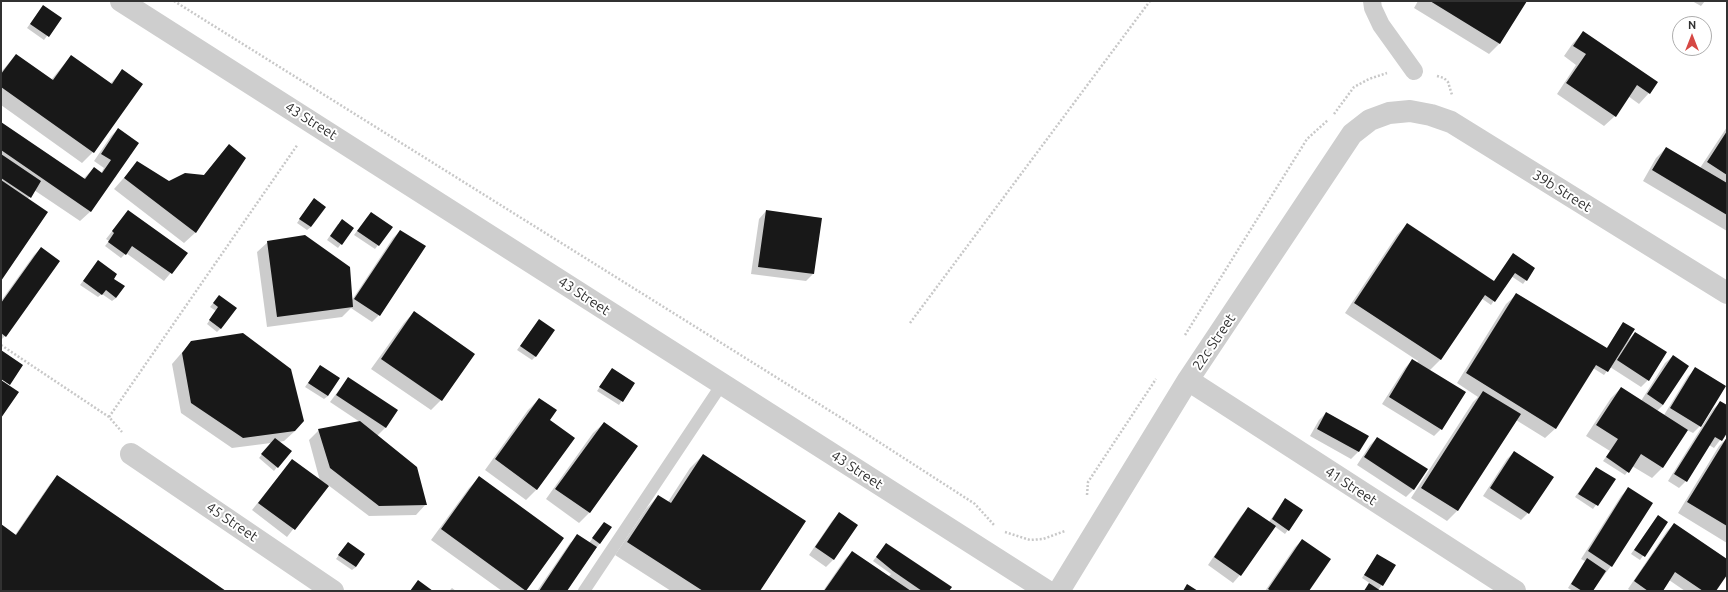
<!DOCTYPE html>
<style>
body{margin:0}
#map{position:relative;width:1728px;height:592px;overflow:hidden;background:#fff;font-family:Ubuntu,sans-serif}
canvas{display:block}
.frame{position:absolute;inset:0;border:2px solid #313131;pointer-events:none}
.north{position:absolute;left:1672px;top:16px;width:40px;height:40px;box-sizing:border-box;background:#fff;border:1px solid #adadad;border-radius:50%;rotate:0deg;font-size:11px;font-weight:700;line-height:16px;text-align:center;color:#313131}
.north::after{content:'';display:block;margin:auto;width:14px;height:18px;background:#d64844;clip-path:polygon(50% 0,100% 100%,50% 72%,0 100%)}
</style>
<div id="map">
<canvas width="1728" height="592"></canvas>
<div class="frame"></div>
<div class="north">N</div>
</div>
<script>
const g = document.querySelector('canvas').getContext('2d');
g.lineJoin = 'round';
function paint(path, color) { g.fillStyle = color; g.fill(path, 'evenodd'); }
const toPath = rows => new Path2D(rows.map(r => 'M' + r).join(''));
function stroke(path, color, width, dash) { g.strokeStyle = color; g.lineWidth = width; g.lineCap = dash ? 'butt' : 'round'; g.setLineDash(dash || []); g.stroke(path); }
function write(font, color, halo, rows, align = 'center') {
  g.font = font + ' Ubuntu,sans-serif'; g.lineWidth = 4; g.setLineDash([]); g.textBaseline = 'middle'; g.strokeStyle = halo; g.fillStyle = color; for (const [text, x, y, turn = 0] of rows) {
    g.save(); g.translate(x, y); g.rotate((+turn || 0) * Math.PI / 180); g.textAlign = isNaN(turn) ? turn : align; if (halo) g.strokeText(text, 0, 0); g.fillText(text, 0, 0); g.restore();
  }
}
paint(toPath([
 [1418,1,1526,1,1499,44,1489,54,1414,8],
 [1692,1,1705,1,1701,6],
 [40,10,60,18,44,40,27,28],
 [1584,32,1649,93,1639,104,1628,96,1615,116,1604,126,1557,94,1576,65,1564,56,1573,43],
 [16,55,51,80,71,56,110,84,122,71,141,84,93,152,82,163,1,105,1,72],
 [1,123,83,179,94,168,101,173,104,168,94,161,111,136,118,129,138,143,91,211,80,221,34,190,28,199,1,279],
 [1727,127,1727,231,1643,181,1656,158,1666,148,1700,168],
 [229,146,245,158,195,233,184,243,114,189,137,163,169,183,203,176],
 [311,203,311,227,307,230,297,223],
 [128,211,187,253,164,281,126,253,121,258,105,246,109,241,106,239],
 [766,211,821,218,813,274,806,281,751,274,759,219],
 [368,216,392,227,375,249,354,235],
 [338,224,353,228,338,248,327,240],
 [1407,224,1494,282,1513,255,1526,280,1523,284,1511,276,1491,305,1481,298,1441,359,1429,371,1441,429,1434,436,1382,404,1405,368,1412,360,1417,363,1418,361,1345,313,1397,235],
 [400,231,379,315,372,322,351,308,342,317,267,327,257,252,268,242,352,300,393,238],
 [41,248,5,336,1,340,1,301,34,255],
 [95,265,116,298,112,301,102,294,98,297,80,285],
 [1517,294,1606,349,1623,323,1628,340,1635,333,1648,380,1641,387,1610,367,1604,375,1593,368,1556,428,1545,438,1516,420,1457,511,1447,521,1411,498,1473,402,1478,397,1457,383,1506,304],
 [219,296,221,328,217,332,207,324,216,311,210,307],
 [414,312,441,400,431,410,371,369,404,323],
 [539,320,535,357,532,360,517,350],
 [191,342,295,431,284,441,279,442,277,467,274,471,259,458,271,443,232,448,181,413,172,364],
 [1673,356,1663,405,1657,411,1664,415,1688,376,1696,369,1700,426,1693,433,1687,430,1662,468,1652,478,1632,466,1625,475,1603,461,1610,451,1586,436,1611,398,1621,388,1641,401,1665,363],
 [320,366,328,396,324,399,305,387],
 [612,369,634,383,619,405,597,391],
 [348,378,397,411,385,428,377,436,426,504,416,515,369,516,328,485,287,537,252,510,292,460,320,481,309,440,319,430,360,422,330,402],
 [539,399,548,420,537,489,526,500,485,470,528,410],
 [1721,402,1727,406,1727,431,1714,448,1709,445,1686,481,1679,488,1668,481,1713,409],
 [1326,413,1367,436,1358,452,1351,459,1310,436,1319,420],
 [604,423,637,447,589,513,579,523,546,499,593,433],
 [1377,438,1414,489,1406,497,1357,465,1370,445],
 [1727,438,1727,543,1678,513,1719,446],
 [1514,452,1528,513,1521,520,1483,496,1507,459],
 [703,455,759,591,671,591,615,555,646,509,658,496,668,502,690,468],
 [1596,468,1614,480,1593,509,1575,497],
 [57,477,224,591,1,591,1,526,15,535,50,484],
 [479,478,525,590,524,591,502,591,431,540,469,488],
 [1629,488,1611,566,1592,591,1573,591,1568,588,1585,561,1581,559,1621,496],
 [1282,503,1288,530,1285,534,1274,526,1240,575,1233,583,1208,565,1241,516,1248,509,1269,522],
 [839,514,834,559,826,567,809,555,832,521],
 [1658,516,1667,522,1640,560,1631,554],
 [604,523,600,543,565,591,537,591,570,543,578,536,589,543],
 [1674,524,1727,560,1727,573,1715,591,1685,591,1669,580,1661,591,1631,591,1628,589,1667,531],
 [1302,540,1308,591,1265,591,1295,547],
 [886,544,948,591,823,591,845,559,852,552,888,577,891,574,873,561],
 [345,546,356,567,352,570,336,559],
 [1377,555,1382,585,1378,590,1379,591,1363,591,1371,584,1362,578],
 [452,588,456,591,449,591]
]), '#0003');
paint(toPath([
 [1430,1,1527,1,1500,44],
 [43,5,62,18,49,37,30,24],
 [1583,31,1658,82,1650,94,1637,85,1616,117,1566,83,1586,54,1573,46],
 [16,54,53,80,71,55,112,84,122,69,143,84,94,153,1,87,1,74],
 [1,122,85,179,94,167,102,173,111,160,101,154,118,128,139,143,91,212,1,150],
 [1727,131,1727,175,1707,162],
 [229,144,246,158,196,233,124,178,137,161,169,181,185,173,204,175],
 [1666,147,1727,183,1727,215,1652,170],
 [1,154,41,181,31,198,1,178],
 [1,180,48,212,1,281],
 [314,198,326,207,311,227,299,219],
 [128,210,188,253,172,274,132,246,126,255,108,242,114,233,112,231],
 [766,210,822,218,814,274,758,267],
 [371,212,393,227,379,246,357,231],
 [342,219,354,228,342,245,330,236],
 [1407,223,1494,281,1513,253,1535,268,1527,281,1515,273,1495,302,1485,295,1441,360,1354,303],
 [400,230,426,246,380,316,354,299],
 [305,235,350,267,353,307,277,317,267,241],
 [41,247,60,261,6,337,1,333,1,303],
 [98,260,117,274,114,279,125,286,116,298,106,290,102,295,83,281],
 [1516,293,1607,348,1623,322,1635,329,1608,372,1596,365,1556,429,1466,373],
 [219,295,237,308,221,329,209,320,218,307,213,303],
 [414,311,475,354,442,401,381,359],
 [539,319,555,330,536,357,520,346],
 [1635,332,1667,352,1649,381,1617,360],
 [243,333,291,369,304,421,295,431,243,438,191,403,182,353,191,341],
 [1,350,23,365,10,385,1,379],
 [1673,355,1689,366,1663,405,1647,394],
 [1412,359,1466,392,1442,430,1389,397],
 [320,365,340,378,328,396,308,383],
 [1695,367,1726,386,1701,427,1670,408],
 [612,368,635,383,623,402,599,387],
 [348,377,398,410,386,428,336,395],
 [1,380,19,392,1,418],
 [1621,387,1688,430,1663,468,1641,454,1629,473,1606,457,1618,439,1596,425],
 [1483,391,1521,414,1458,511,1421,488],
 [539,398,557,410,550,420,575,438,537,490,495,459],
 [1720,401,1727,405,1727,433,1722,441,1715,437,1687,482,1674,474],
 [1326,412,1369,436,1359,452,1317,429],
 [360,421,417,467,427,505,379,506,330,468,318,429],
 [604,422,638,446,590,513,555,489],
 [1377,437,1428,469,1414,490,1364,457],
 [1727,437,1727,526,1687,502],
 [275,438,292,451,278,468,261,454],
 [1514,451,1554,477,1529,514,1490,488],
 [703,454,806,521,760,591,703,591,627,542,658,495,671,503],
 [292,459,329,486,295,530,258,503],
 [1596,467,1616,479,1598,506,1578,494],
 [57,475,226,591,3,591,1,589,1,524,16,535],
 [479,476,564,538,526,591,441,529],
 [1628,487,1653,503,1612,567,1588,551],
 [1285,498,1303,510,1289,531,1272,519],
 [1248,507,1276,526,1241,576,1214,557],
 [839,512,858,525,834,560,815,547],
 [1658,515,1668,522,1645,557,1634,550],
 [604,522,612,527,600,544,592,538],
 [1674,523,1727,559,1727,575,1716,591,1703,591,1675,572,1663,591,1648,591,1634,581],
 [577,534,597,547,567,591,539,591],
 [1302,539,1331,559,1309,591,1271,591,1268,589],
 [348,542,365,554,356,567,338,555],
 [886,543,952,587,949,591,922,591,893,571,876,557],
 [852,551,911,591,824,591],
 [1377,554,1396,565,1383,586,1364,575],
 [1587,558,1606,571,1593,591,1582,591,1571,584],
 [418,580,433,591,410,591],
 [1369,583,1381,591,1364,591],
 [1187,584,1198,591,1183,591]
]), '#181818');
stroke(toPath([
 [174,1,851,424,975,504,994,525],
 [1437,76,1444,78,1448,82,1452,95],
 [1334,114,1354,87,1369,79,1387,73],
 [910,323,1150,1],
 [1185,335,1307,139,1328,120],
 [1,345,109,417,122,432],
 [109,417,298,144],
 [1087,495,1088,482,1156,379],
 [1005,532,1030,540,1043,539,1065,531]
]), '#c8c8c8', 2.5, [2, 2]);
stroke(toPath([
 [584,591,722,384]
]), '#cecece', 12);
stroke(toPath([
 [1372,1,1373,8,1381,25,1414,71]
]), '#cecece', 18);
stroke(toPath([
 [121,1,1047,591],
 [1188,380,1515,591],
 [131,454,333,591],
 [1059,591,1188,380,1352,134,1370,120,1389,113,1410,111,1431,115,1451,122,1727,293]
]), '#cecece', 22);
write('14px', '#313131', '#fff', [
 ["43 Street",311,121,32],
 ["39b Street",1562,191,32],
 ["43 Street",584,296,33],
 ["22c Street",1214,342,-56],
 ["43 Street",857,470,33],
 ["41 Street",1351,486,33],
 ["45 Street",232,522,34]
]);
</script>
